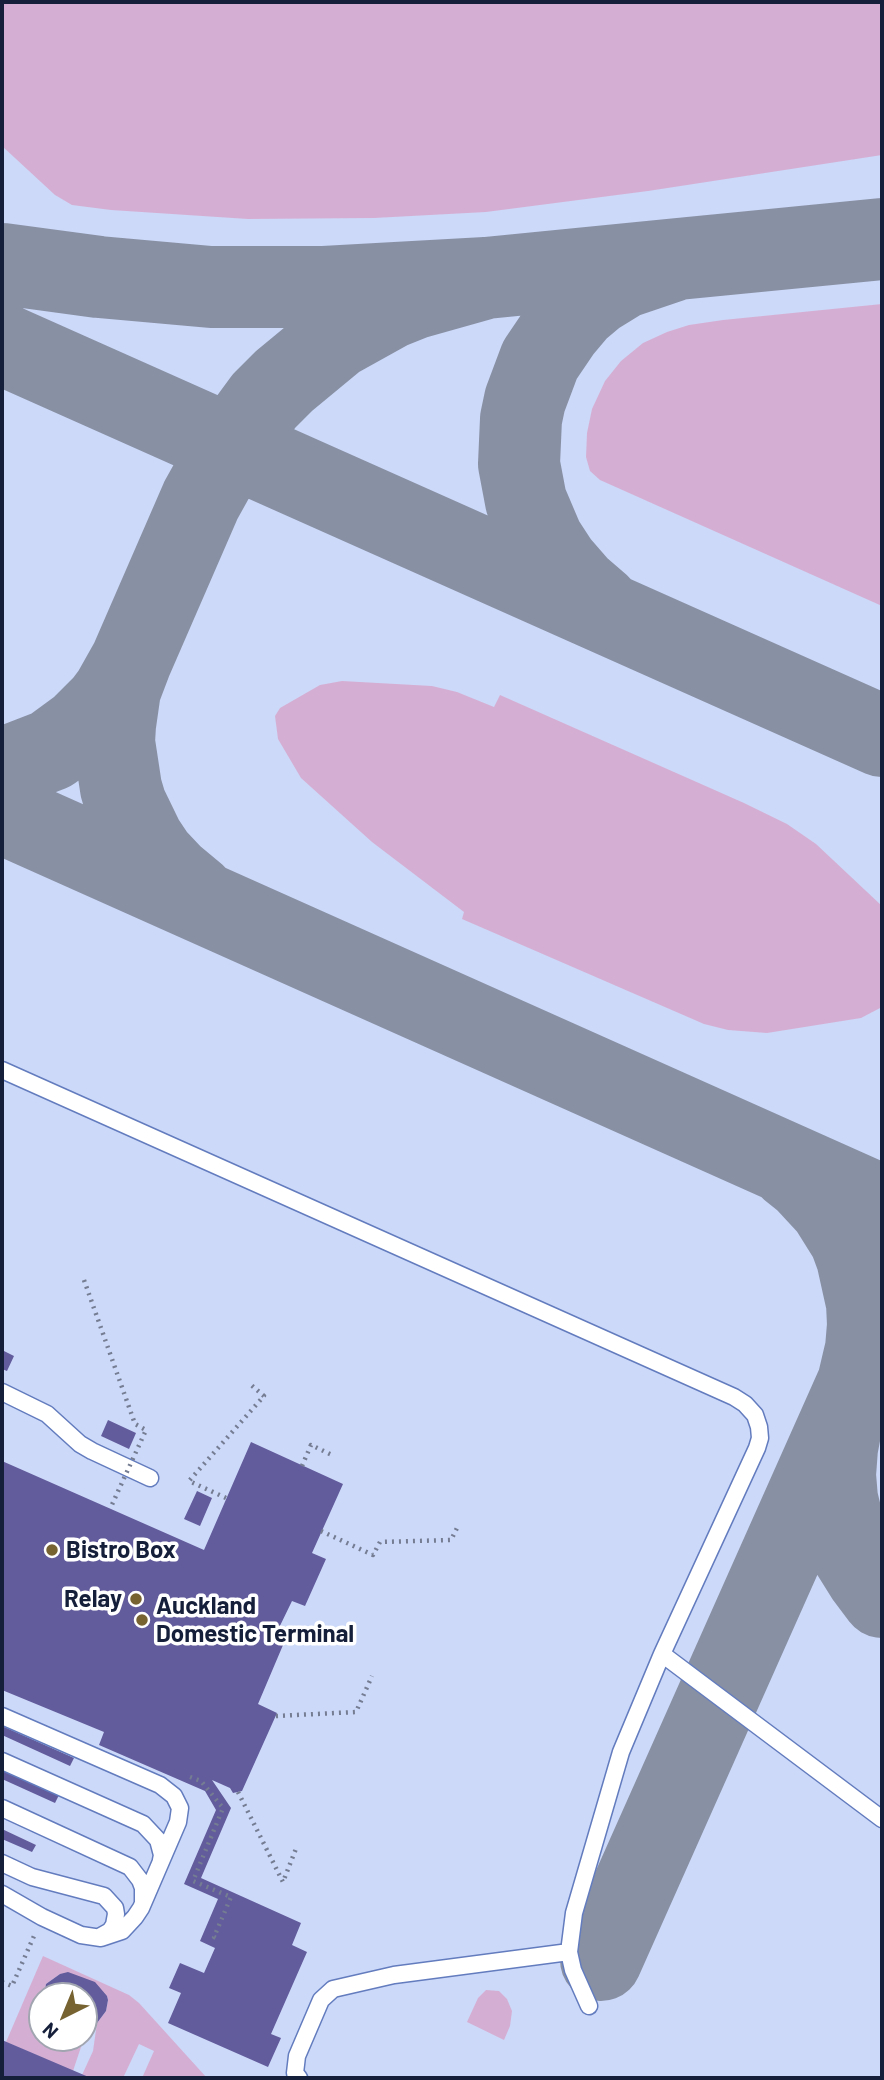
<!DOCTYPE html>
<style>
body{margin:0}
#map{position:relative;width:884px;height:2080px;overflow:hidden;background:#e0e6f5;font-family:Barlow,sans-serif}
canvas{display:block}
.frame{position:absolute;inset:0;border:4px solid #151f3a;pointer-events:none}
.north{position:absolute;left:28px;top:1982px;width:70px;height:70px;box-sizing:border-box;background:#fff;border:2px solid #a1a5b0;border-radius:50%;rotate:223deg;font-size:19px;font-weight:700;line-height:28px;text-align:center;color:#151f3a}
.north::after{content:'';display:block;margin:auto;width:24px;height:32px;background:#776332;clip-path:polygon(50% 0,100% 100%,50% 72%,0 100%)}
</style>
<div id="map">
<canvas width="884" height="2080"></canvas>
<div class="frame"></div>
<div class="north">N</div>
</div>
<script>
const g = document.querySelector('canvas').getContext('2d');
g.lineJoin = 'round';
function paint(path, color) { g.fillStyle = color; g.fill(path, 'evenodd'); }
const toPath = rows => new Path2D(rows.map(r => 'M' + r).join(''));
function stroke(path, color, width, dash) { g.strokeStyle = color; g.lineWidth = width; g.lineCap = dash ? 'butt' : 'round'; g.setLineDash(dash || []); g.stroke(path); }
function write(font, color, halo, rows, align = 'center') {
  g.font = font + ' Barlow,sans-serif'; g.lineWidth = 7; g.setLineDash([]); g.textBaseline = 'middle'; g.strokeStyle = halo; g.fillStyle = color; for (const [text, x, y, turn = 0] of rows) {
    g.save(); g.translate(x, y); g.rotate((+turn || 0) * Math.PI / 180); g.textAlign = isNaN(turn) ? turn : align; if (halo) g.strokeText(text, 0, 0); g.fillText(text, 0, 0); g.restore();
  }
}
paint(toPath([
 [2,2,882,2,882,2078,2,2078],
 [42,1996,84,1996,84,2038,42,2038]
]), '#ccd9f9');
paint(toPath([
 [2,2,882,2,882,155,648,191,486,212,374,218,248,219,111,210,72,205,55,195,2,146],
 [882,304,882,606,600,480,590,471,586,457,587,433,592,409,605,381,621,361,643,343,667,332,689,325,723,320],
 [342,681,432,686,457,692,494,707,500,695,744,803,787,824,816,844,882,906,882,1007,861,1018,767,1033,728,1030,704,1024,462,919,464,912,372,842,301,778,278,739,275,716,280,708,320,685],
 [43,1956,129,1995,139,2003,207,2078,142,2078,154,2051,139,2044,123,2078,90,2078,82,2075,93,2051,97,2023,106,2011,108,2000,107,1996,60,1974,46,1984,44,1996,42,1996,42,2038,84,2038,73,2071,6,2042],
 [486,1990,499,1991,507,1999,512,2011,510,2026,504,2040,467,2022,478,1998]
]), '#d5afd3');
stroke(toPath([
 [2,264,99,277,211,287,324,287,486,278,678,259],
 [2,344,882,736],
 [600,606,578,587,558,564,543,541,526,501,519,464,521,419,525,400,540,360,561,329,577,310,596,294,622,278,678,259,882,239],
 [2,769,51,750,81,728,104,705,113,693,131,661],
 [2,813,882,1206],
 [196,896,172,876,155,858,143,840,126,805,121,788,114,742,115,725,120,690,131,661,201,500,231,446,264,401,284,381,336,338,390,308,415,298,486,278],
 [790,1168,805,1180,830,1207,850,1239,857,1258,867,1303,868,1325,866,1349,858,1383],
 [840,1432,837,1448,835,1475,837,1499,844,1528,852,1553,867,1577,882,1597],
 [601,1960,882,1329]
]), '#8890a4', 82);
paint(toPath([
 [2,1350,14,1356,7,1371,2,1369],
 [108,1420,136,1433,129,1449,101,1436],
 [251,1442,343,1484,312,1553,326,1559,305,1606,292,1601,276,1634,286,1638,258,1704,277,1713,242,1791,233,1793,230,1788,212,1780,231,1808,201,1878,301,1923,292,1945,307,1952,271,2034,281,2038,268,2067,168,2023,181,1993,169,1988,180,1963,204,1973,215,1948,200,1941,218,1899,184,1884,216,1810,205,1791,99,1745,104,1732,2,1690,2,1461,204,1550],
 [197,1491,212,1498,200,1526,184,1519],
 [2,1726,74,1758,70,1766,2,1735],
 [2,1770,59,1795,55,1803,2,1779],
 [2,1829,36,1845,32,1852,2,1839],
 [68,1972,95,1982,107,1996,108,2000,106,2011,97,2023,84,2028,84,1996,44,1996,46,1984,60,1974],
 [2,2040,91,2078,2,2078]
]), '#625b9c');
const lane = toPath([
 [2,1070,734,1397,745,1404,755,1415,759,1427,760,1438,757,1448,662,1654,882,1819],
 [2,1392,47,1414,80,1444,92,1451,150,1478],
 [2,1716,160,1785,174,1796,180,1808,178,1822,141,1908,135,1917,122,1931,101,1938,81,1935,42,1917,2,1894],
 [2,1761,143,1824,158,1840,162,1855,161,1860],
 [2,1808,130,1867,140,1880,143,1888,143,1901],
 [2,1863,32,1877,104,1896,115,1908,116,1914,114,1925,110,1931,101,1936],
 [589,2006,573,1970,569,1952,574,1913,621,1752,662,1654],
 [299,2078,295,2073,297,2056,321,2000,333,1989,394,1975,569,1952]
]);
stroke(lane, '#637cbe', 19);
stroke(toPath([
 [302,1466,311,1445,332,1455],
 [226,1498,189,1481,264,1396,250,1384],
 [321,1531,373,1555,380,1542,451,1540,458,1526],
 [276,1716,356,1712,372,1676],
 [190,1777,201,1781,223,1808,193,1881,231,1897,214,1937,220,1940],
 [238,1792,283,1882,297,1846],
 [2,1982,12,1986,34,1936]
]), '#757d93', 4.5, [2, 5]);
stroke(lane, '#fff', 16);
stroke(toPath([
 [84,1280,135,1424,146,1430,110,1509]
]), '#757d93', 4.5, [2, 5]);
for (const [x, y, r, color] of [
 [52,1550,7,"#776332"],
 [136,1599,7,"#776332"],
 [142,1620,7,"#776332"]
]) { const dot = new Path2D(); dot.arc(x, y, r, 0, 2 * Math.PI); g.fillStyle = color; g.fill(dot); stroke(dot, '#fff', 2.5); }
write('bold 24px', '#151f3a', '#fff', [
 ["Bistro Box",66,1550],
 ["Relay",122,1599,"right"],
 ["Auckland",156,1606],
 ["Domestic Terminal",156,1634]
], 'left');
</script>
